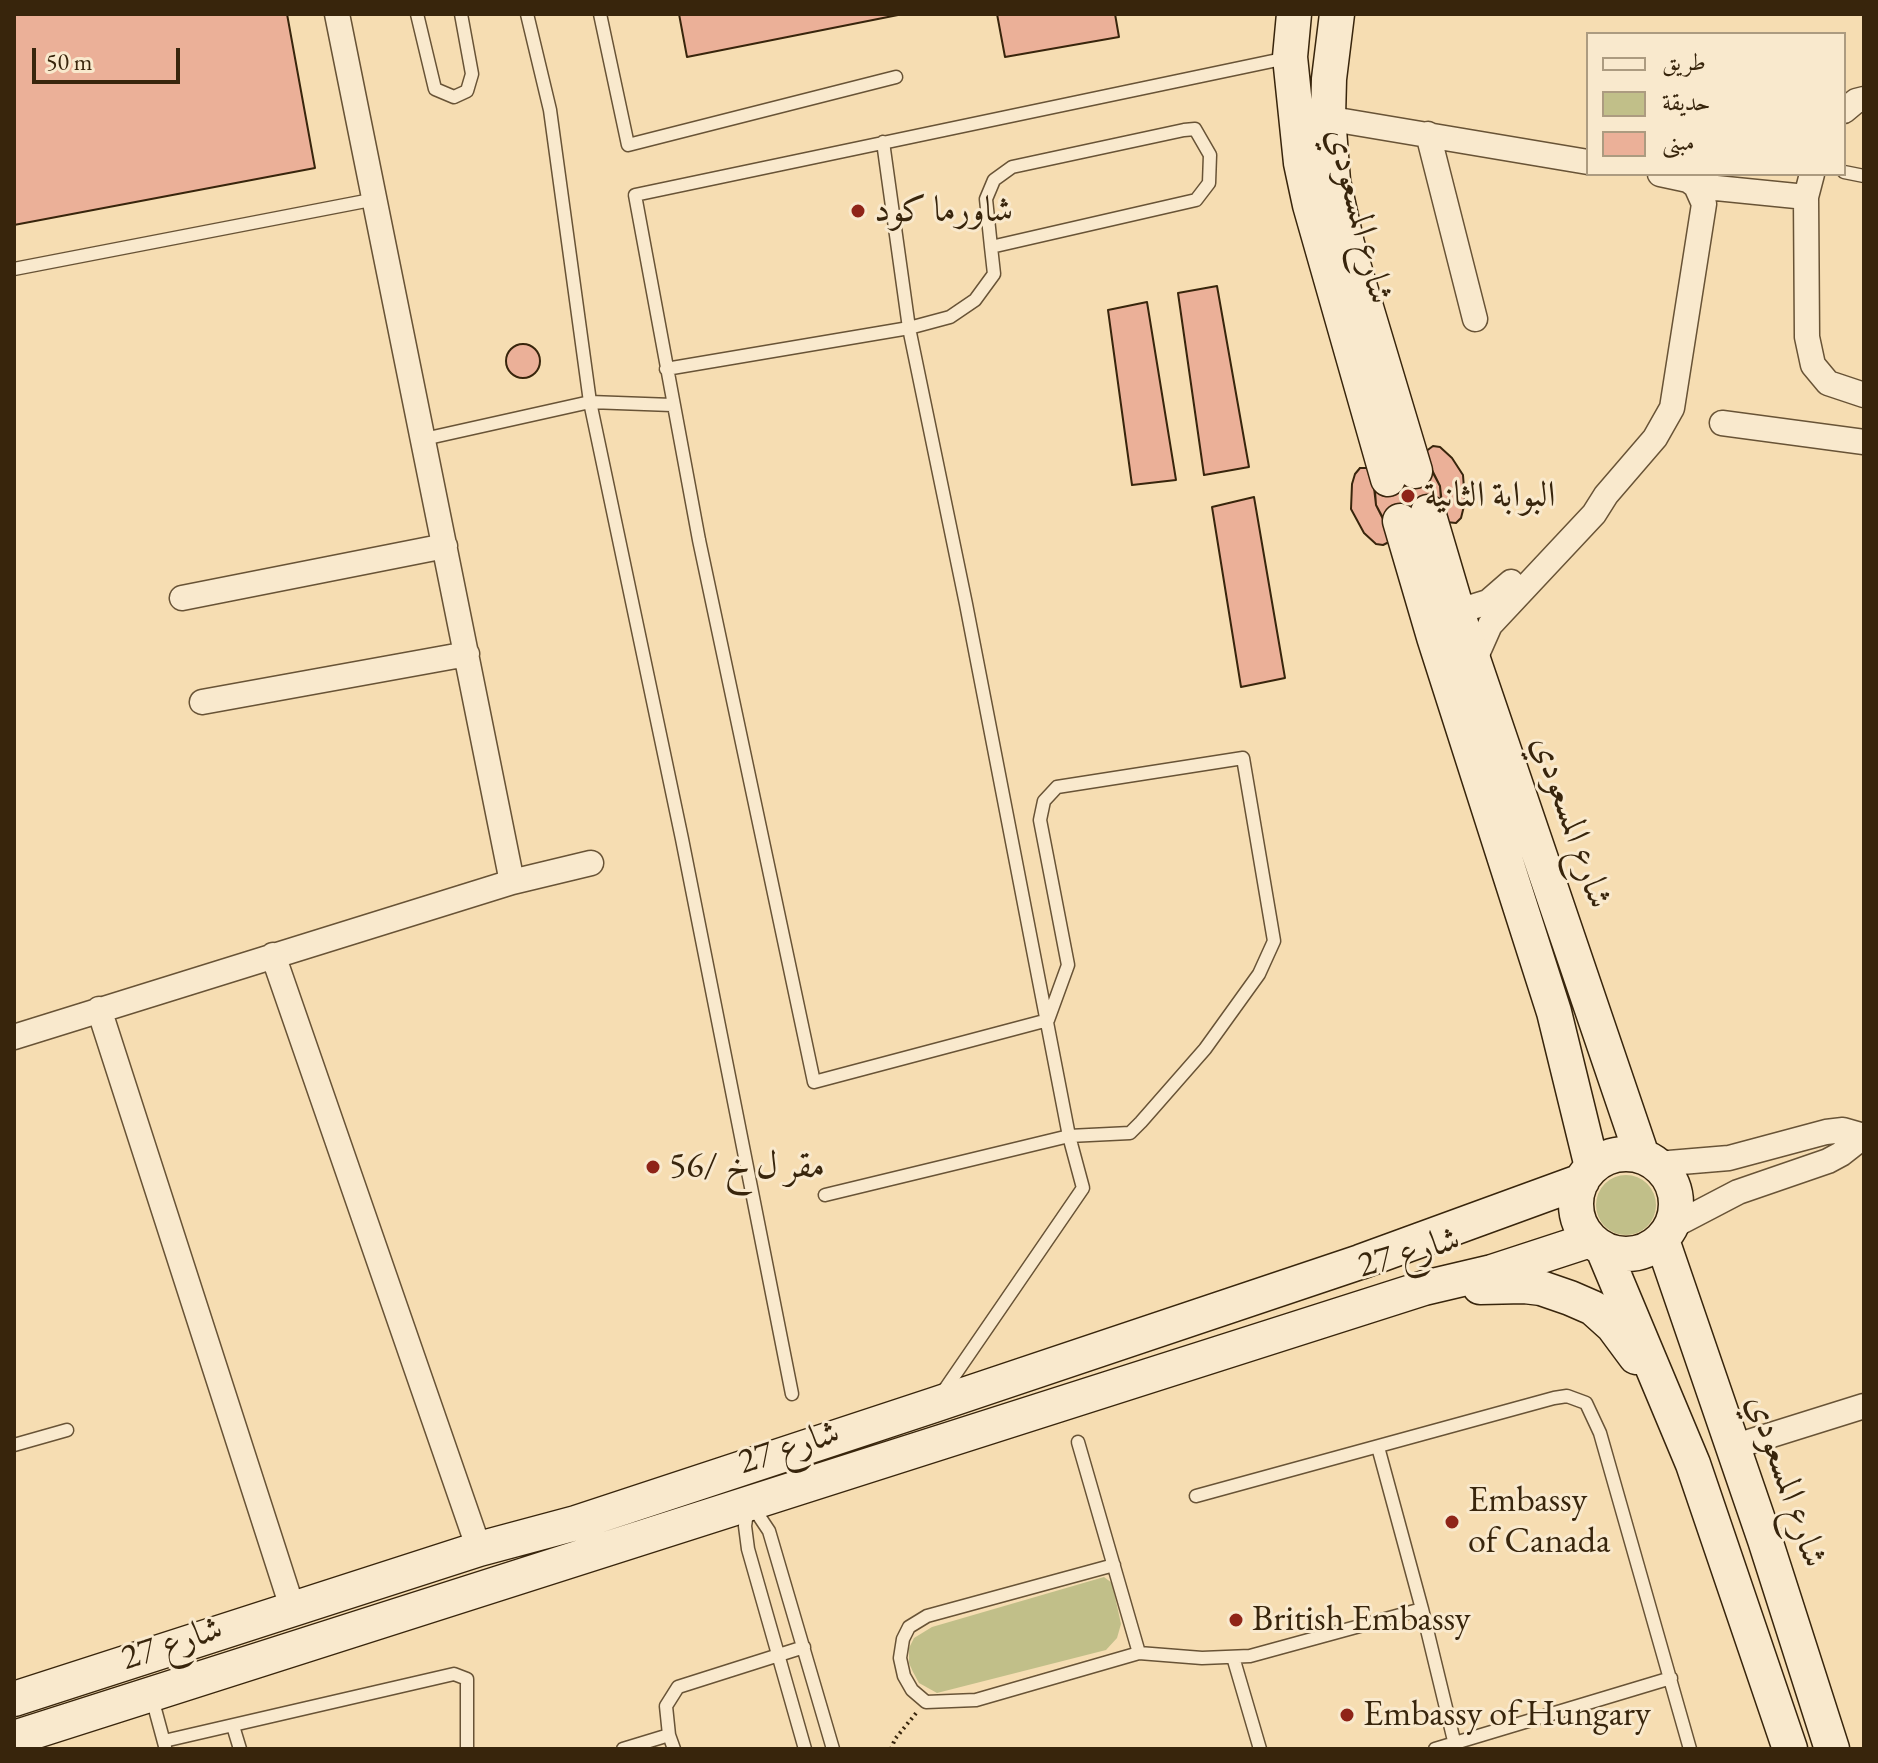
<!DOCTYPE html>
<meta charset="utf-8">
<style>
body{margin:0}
#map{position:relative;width:1878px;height:1763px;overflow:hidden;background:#f6ddb2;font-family:"EB Garamond",Amiri,serif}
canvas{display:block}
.frame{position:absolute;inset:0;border:16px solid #38250c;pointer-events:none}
.legend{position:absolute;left:1586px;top:32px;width:260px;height:144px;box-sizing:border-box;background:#f9e9cd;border:2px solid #ac9b80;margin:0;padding:10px 14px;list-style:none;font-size:24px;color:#38250c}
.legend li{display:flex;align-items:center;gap:16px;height:40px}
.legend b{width:40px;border:2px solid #ac9b80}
.scale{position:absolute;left:32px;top:48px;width:148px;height:36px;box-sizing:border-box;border:4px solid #38250c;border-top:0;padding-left:10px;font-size:24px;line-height:28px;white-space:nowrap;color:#38250c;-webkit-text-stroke:6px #f9e9cd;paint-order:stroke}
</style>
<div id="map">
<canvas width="1878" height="1763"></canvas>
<div class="frame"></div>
<ul class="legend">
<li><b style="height:10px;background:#f9e9cd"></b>طريق</li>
<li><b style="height:22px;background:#c1bf89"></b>حديقة</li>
<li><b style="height:22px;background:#ebb098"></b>مبنى</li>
</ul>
<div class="scale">50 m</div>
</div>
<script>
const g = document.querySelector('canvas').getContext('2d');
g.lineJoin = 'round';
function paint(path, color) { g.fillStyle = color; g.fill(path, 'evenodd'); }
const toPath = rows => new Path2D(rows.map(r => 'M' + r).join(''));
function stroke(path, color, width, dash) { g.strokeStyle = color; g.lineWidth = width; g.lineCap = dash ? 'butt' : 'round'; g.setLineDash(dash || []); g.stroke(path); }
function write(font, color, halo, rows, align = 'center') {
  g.font = font + ' "EB Garamond",Amiri,serif'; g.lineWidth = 6; g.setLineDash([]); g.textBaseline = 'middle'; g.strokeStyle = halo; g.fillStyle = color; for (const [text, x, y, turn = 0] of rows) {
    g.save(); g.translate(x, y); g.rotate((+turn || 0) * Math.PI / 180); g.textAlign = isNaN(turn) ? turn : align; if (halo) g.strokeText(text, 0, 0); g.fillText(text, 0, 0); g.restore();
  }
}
paint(toPath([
 '1596 1205a30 30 0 1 1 60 0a30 30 0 1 1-60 0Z',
 [1104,1577,1112,1583,1121,1624,1117,1638,1106,1650,937,1693,919,1683,913,1672,909,1663,909,1648,914,1638,932,1627]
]), '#c1bf89');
const building = toPath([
 [14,14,287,14,315,168,14,225,14,14],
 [679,14,898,14,898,15,687,57,679,14],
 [997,14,1115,14,1119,37,1005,57,997,14],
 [1217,286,1249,467,1204,475,1178,293,1217,286],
 [1147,302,1176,480,1132,485,1108,310,1147,302],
 '506 361a17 17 0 1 1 34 0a17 17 0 1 1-34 0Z',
 [1433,446,1440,447,1452,458,1463,475,1465,502,1461,518,1456,523,1446,522,1442,515,1440,486,1426,460,1425,452,1433,446],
 [1428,462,1440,486,1443,512,1388,529,1376,505,1373,479,1428,462],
 [1360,468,1367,468,1374,476,1376,505,1390,531,1389,542,1383,545,1376,544,1364,533,1351,509,1352,484,1355,474,1360,468],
 [1254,497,1285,678,1241,687,1212,507,1254,497]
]);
paint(building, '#ebb098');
stroke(building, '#38250c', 2);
const lane = toPath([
 [417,14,435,89,454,97,467,91,472,74,461,14],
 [527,14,550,110,590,402,682,839,792,1394],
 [600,14,628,145,896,77],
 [883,142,909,328,966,604,1069,1136,1083,1188,941,1395],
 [1844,172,1864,176],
 [14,269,376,199],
 [666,369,909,328,950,317,975,300,994,274,991,247,986,199,994,180,1012,167,1184,130,1195,129,1210,155,1209,183,1196,200,991,247],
 [424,439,590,402,672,405],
 [825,1195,1069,1136,1130,1133,1141,1122,1205,1049,1259,974,1274,941,1243,758,1057,787,1044,801,1040,820,1068,965,1048,1020,814,1082,699,540,635,195,1287,58],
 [1078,1442,1139,1653],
 [14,1445,67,1430],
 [1378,1447,1422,1609],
 [1196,1496,1554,1398,1567,1396,1586,1403,1600,1433,1690,1749],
 [748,1506,745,1526,748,1549,805,1749],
 [753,1507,769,1531,833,1749],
 [1114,1565,927,1616,909,1627,903,1639,900,1658,904,1676,912,1690,926,1702,976,1700,1139,1653,1202,1658,1250,1656,1422,1609,1456,1749],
 [1233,1657,1260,1749],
 [152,1698,165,1746],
 [233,1726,240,1749],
 [669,1735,666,1706,678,1687,804,1647],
 [164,1741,454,1674,467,1679,467,1749],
 [623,1749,669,1735,674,1749],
 [1435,1749,1671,1678]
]);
const street = toPath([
 [337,14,512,882],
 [1844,111,1856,101,1864,99],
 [1314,116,1588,162],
 [1428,134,1475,319],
 [1812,174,1806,197,1807,337,1813,365,1828,383,1864,395],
 [1696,186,1806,197],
 [1722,423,1864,442],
 [182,598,445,546],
 [1456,605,1472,607,1488,602,1511,582],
 [1474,661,1490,625,1594,514,1606,495,1655,438,1672,408,1704,204,1696,186,1688,180,1660,174],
 [202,702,467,654],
 [273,955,479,1549],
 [99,1009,293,1610],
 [14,1037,512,882,591,863],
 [1657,1164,1729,1158,1826,1132,1843,1130,1864,1136],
 [1671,1227,1738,1192,1828,1161,1841,1154,1864,1136],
 [1733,1447,1864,1406]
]);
const secondary = toPath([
 [1294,14,1290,57,1301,163,1310,205,1388,479],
 [1337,14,1329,79,1328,117,1333,181,1347,244,1415,471],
 [1428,512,1462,627,1642,1156],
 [1400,521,1434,637,1554,1012,1592,1167],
 '1576 1204a50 50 0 1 1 100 0a50 50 0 1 1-100 0Z',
 [1662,1240,1765,1540,1832,1749],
 [1603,1249,1693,1464,1790,1749],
 [1480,1287,1524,1286,1541,1288,1570,1298,1593,1308,1613,1326,1636,1357],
 [14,1699,479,1549,576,1523,934,1405,1360,1262,1582,1181],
 [14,1738,1424,1288,1492,1272,1590,1240]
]);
stroke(lane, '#685336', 15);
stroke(street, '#685336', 27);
stroke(secondary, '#38250c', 37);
stroke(toPath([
 [891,1749,895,1739,917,1712]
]), '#38250c', 4, [2, 4]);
stroke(lane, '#f9e9cd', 12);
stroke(street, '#f9e9cd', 24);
stroke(secondary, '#f9e9cd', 34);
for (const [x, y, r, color] of [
 [858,211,8,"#8f2418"],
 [1408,496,8,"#8f2418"],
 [653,1167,8,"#8f2418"],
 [1452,1522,8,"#8f2418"],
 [1236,1620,8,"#8f2418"],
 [1347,1715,8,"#8f2418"]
]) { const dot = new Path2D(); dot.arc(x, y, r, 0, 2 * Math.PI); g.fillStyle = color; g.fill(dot); stroke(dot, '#f9e9cd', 3); }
write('36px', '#38250c', '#f9e9cd', [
 ["شاورما كود",874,211],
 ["البوابة الثانية",1424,496],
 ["مقر ل خ /56",669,1167],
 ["Embassy",1468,1501],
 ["of Canada",1468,1542],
 ["British Embassy",1252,1620],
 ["Embassy of Hungary",1363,1715]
], 'left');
write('36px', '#38250c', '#f9e9cd', [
 ["شارع المسعودي",1359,216,76],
 ["شارع المسعودي",1571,822,71],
 ["شارع 27",1409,1253,-16],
 ["شارع 27",789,1448,-18],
 ["شارع المسعودي",1786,1481,71],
 ["شارع 27",172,1644,-18]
]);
</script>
